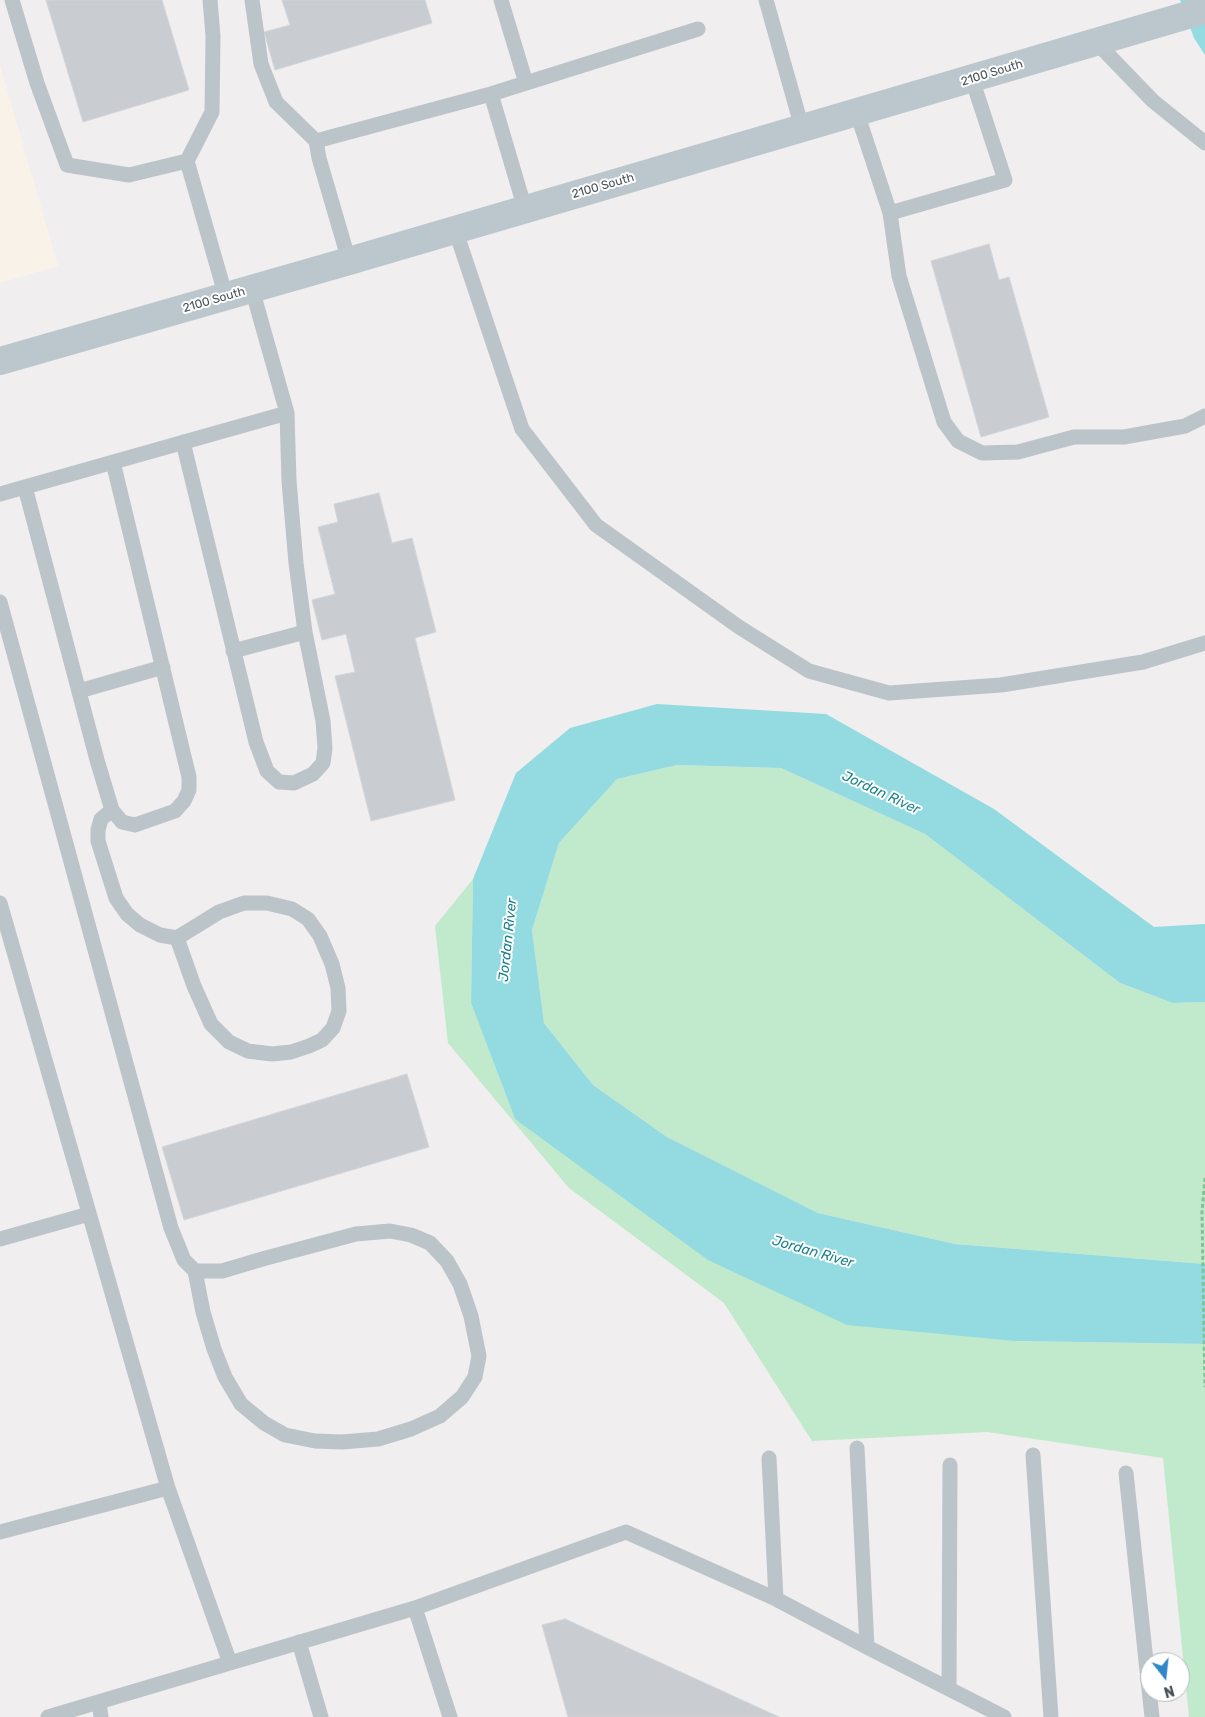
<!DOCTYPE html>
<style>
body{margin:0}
#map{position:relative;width:1205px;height:1717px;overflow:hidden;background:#f0eeee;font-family:Rubik,sans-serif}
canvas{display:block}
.north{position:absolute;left:1140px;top:1652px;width:50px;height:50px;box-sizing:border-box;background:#fff;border:1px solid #b6babd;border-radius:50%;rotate:164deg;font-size:14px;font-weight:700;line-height:20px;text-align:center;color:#485359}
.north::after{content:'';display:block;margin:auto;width:18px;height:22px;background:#2f87c9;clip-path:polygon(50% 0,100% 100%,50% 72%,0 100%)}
</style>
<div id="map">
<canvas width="1205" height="1717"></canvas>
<div class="north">N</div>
</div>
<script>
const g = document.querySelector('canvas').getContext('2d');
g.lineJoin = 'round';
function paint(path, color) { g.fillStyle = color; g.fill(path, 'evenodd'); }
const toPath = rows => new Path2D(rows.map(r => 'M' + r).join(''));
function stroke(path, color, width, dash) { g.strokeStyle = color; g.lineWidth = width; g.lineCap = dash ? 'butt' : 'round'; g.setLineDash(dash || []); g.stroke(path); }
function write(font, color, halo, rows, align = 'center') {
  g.font = font + ' Rubik,sans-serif'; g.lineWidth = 4; g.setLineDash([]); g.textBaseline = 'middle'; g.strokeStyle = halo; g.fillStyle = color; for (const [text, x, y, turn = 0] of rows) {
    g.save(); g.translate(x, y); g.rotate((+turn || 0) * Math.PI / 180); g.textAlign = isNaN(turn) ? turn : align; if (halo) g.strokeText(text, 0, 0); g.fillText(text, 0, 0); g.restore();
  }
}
paint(toPath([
 [0,65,58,266,0,283]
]), '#f9f2e9');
paint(toPath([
 [677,765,781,768,925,834,1120,983,1173,1003,1205,1002,1205,1264,955,1244,818,1213,667,1137,593,1085,544,1023,532,930,559,843,617,779],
 [473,879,471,1003,515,1119,1015,1341,1205,1344,1205,1717,1189,1717,1163,1458,987,1432,812,1441,724,1303,569,1188,448,1043,435,926]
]), '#c1e9cb');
paint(toPath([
 [1180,0,1205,0,1205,55,1194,38],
 [657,704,826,714,994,809,1154,927,1205,924,1205,1002,1173,1003,1120,983,925,834,781,768,677,765,617,779,559,843,532,930,544,1023,593,1085,667,1137,818,1213,955,1244,1205,1264,1205,1344,1015,1341,847,1325,708,1260,515,1119,471,1003,473,879,516,773,570,728]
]), '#93dbe1');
const building = toPath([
 [46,0,162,0,189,90,83,122,46,0],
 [282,0,425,0,432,23,275,70,264,32,290,25,282,0],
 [989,244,999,280,1009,277,1049,417,981,437,931,261,989,244],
 [379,493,392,543,412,538,436,632,415,638,455,800,371,821,335,676,355,672,346,634,322,640,312,600,335,594,318,527,338,522,334,504,379,493],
 [407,1074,429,1147,184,1220,162,1147,407,1074],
 [565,1619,779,1717,568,1717,542,1625,565,1619]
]);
paint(building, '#c9ccd0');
stroke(building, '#d2d5d9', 1);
stroke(toPath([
 [1205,1178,1202,1212,1205,1387]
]), '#7dc397', 3, [4, 2.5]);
stroke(toPath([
 [12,0,37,83,67,165,129,175,187,161],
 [210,0,213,36,212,112,187,161,226,297],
 [252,0,261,64,276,102,316,141],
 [501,0,526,83],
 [766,0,802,128],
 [1096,42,1153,101,1205,143],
 [857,113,890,213,899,276,944,422,958,441,982,453,1018,452,1074,437,1124,437,1185,426,1205,416],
 [525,209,491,94,698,29],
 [890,213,1005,180,972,79],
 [455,229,522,429,596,525,739,627,809,671,889,693,1001,685,1143,662,1205,643],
 [349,261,319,158,316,141,491,94],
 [183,442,256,742,267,771,279,782,294,783,313,774,323,763,325,748,323,721,305,632,296,563,289,481,287,413],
 [25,487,97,760,112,810,122,822,135,825,175,811,184,801,189,790,189,777,113,462],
 [0,494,287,413,252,289],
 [0,602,171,1228,184,1260,195,1271,203,1312,214,1349,225,1377,241,1404,264,1423,285,1435,315,1441,342,1442,378,1439,411,1429,440,1416,462,1397,475,1377,479,1356,471,1316,460,1284,447,1261,430,1243,411,1235,390,1231,356,1234,266,1258,222,1271,195,1271],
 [233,651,305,632],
 [79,691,163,667],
 [112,810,101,819,98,830,98,841,116,898,127,914,140,925,160,935,177,938,194,986,211,1024,229,1042,248,1051,272,1054,291,1052,309,1046,322,1040,333,1028,339,1011,338,988,332,964,320,936,308,919,292,909,267,903,244,903,219,912,177,938],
 [0,903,168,1488],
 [0,1239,89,1214],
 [857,1448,867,1647],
 [1033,1455,1051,1717],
 [769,1458,776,1599],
 [1126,1473,1152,1717],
 [0,1532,168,1488,230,1663],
 [415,1608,450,1717],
 [299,1642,321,1717],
 [949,1688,950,1465],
 [99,1702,101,1717],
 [48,1717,415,1608,626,1532,776,1599,867,1647,1004,1717]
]), '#bbc4c9', 15);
stroke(toPath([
 [0,361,349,261,1205,10]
]), '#bcc7cd', 28);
write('12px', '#485359', '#fff', [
 ["2100 South",992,73,-17],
 ["2100 South",603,186,-16],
 ["2100 South",214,300,-16]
]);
write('italic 14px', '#1c828a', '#fff', [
 ["Jordan River",881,793,25],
 ["Jordan River",508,940,-84],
 ["Jordan River",813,1252,16]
]);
</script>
